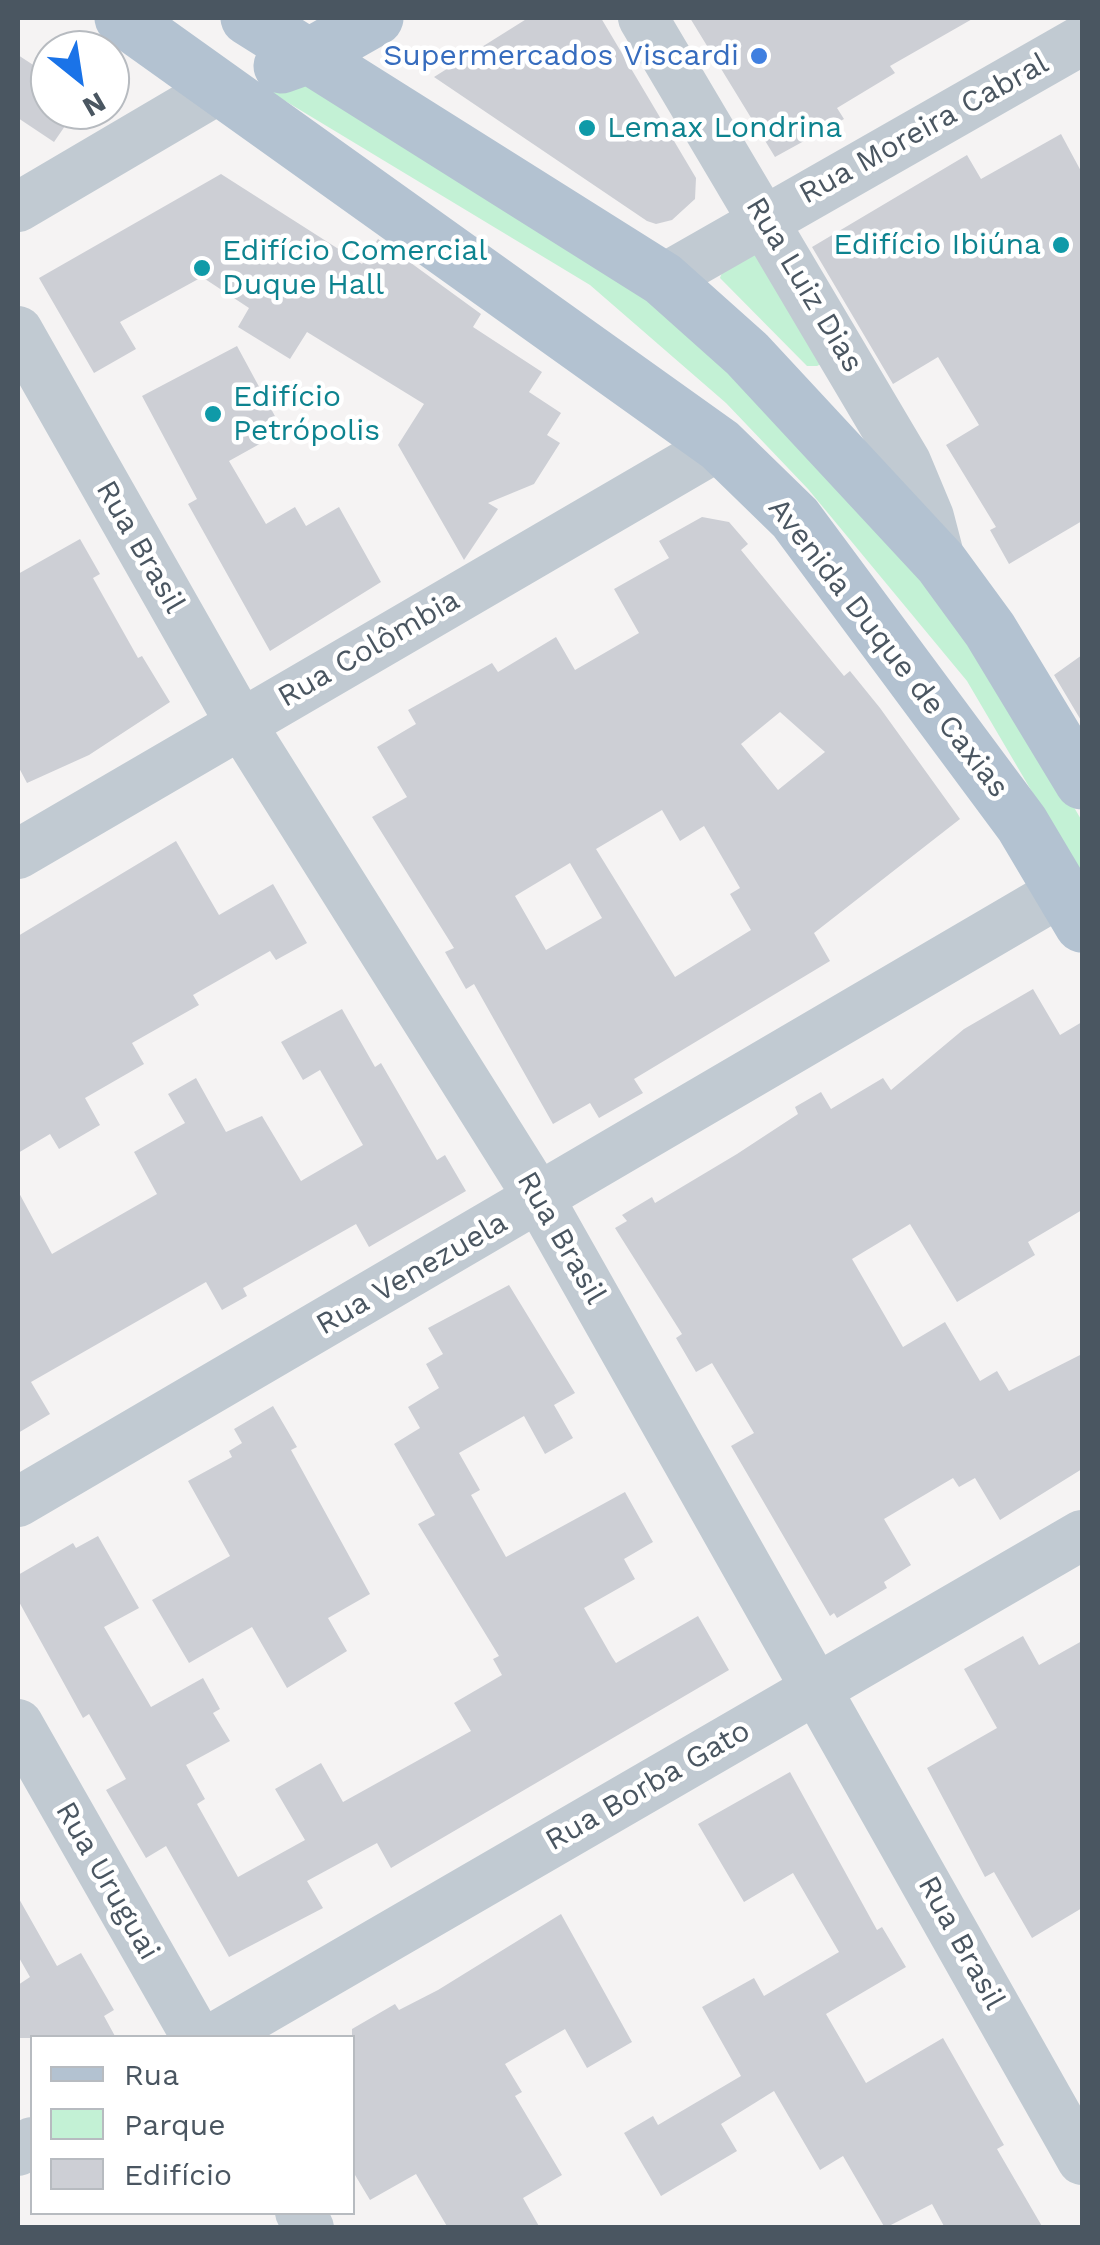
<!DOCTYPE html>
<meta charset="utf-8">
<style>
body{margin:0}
#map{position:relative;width:1100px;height:2245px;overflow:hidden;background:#f5f3f3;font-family:"Work Sans",sans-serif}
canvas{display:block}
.frame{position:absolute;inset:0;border:20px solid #4a5661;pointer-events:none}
.legend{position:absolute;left:30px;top:2035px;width:325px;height:180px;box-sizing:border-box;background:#fff;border:2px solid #b7bbc0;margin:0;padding:12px 18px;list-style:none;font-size:30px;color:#4a5661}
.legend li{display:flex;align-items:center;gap:20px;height:50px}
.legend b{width:50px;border:2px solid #b7bbc0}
.north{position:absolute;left:30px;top:30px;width:100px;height:100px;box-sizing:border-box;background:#fff;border:2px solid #b7bbc0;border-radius:50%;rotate:150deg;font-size:28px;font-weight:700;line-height:40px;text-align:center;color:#4a5661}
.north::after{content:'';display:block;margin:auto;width:35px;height:45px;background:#1a73e8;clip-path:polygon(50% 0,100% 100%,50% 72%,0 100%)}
</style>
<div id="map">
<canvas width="1100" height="2245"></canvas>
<div class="frame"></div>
<ul class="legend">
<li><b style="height:12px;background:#b3c2d1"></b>Rua</li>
<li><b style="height:28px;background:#c3f1d5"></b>Parque</li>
<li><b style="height:28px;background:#cdcfd5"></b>Edifício</li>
</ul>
<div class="north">N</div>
</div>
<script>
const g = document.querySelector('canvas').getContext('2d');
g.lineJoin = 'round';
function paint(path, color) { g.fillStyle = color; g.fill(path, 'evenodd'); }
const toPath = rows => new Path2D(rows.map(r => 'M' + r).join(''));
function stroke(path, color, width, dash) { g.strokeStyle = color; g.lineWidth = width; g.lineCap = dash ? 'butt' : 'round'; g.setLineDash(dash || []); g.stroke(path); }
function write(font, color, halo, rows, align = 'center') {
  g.font = font + ' "Work Sans",sans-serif'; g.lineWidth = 9; g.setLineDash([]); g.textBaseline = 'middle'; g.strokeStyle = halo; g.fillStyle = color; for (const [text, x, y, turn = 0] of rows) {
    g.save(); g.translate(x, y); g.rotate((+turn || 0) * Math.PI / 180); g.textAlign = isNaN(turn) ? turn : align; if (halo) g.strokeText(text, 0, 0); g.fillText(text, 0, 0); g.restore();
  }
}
paint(toPath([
 [310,68,684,314,785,416,993,669,1082,821,1082,877,967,681,808,489,726,403,590,285,262,87],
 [764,250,827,361,817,366,807,366,720,278,724,267]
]), '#c3f1d5');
paint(toPath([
 [528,18,601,18,696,178,695,199,672,220,656,224,647,221,434,77],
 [690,18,974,18,890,66,895,73,837,108,844,119,775,157],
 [18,55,50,76,50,110,76,110,54,142,18,118],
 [1061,134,1082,173,1082,521,1009,564,990,530,996,527,946,445,979,425,938,357,893,384,812,247,967,155,981,179],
 [221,174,362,264,378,239,481,314,473,327,542,372,529,392,561,413,547,435,560,443,534,484,488,503,498,509,464,560,398,445,424,404,307,332,290,359,238,327,249,308,202,277,120,322,136,349,94,373,39,278],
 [237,346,283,431,229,461,266,524,295,507,306,526,339,507,381,582,270,651,188,504,197,499,142,396],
 [702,517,729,522,748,544,741,550,844,676,850,671,880,708,960,819,814,933,830,961,634,1079,643,1093,599,1118,590,1103,553,1124,474,984,466,989,445,952,454,948,372,817,407,797,377,747,416,724,408,710,492,663,498,672,556,637,575,670,639,633,614,589,669,558,659,541],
 [780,712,825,752,778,790,741,744],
 [662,810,680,841,704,826,740,888,730,894,751,930,675,977,596,849],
 [570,863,602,918,546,950,515,896],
 [80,539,100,574,93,578,138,658,142,656,170,702,89,755,27,783,18,766,18,574],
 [1082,655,1082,722,1054,675],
 [176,841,219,915,273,884,307,943,276,960,270,951,193,995,199,1005,132,1043,144,1064,85,1098,100,1125,59,1149,50,1134,18,1153,18,936],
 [1033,989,1060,1035,1082,1022,1082,1210,1028,1242,1035,1255,957,1302,910,1224,852,1259,903,1347,945,1322,980,1381,997,1371,1009,1391,1082,1354,1082,1469,1000,1520,975,1478,959,1487,953,1478,884,1519,911,1565,884,1582,887,1588,837,1618,834,1613,830,1616,731,1446,754,1433,712,1363,696,1372,676,1338,682,1334,615,1228,627,1221,622,1215,652,1197,655,1203,737,1154,798,1114,795,1107,821,1092,831,1109,883,1078,891,1090,964,1029],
 [342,1009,375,1067,381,1063,437,1160,445,1155,466,1191,369,1247,356,1224,243,1288,247,1296,222,1310,206,1282,31,1382,50,1414,18,1433,18,1191,52,1254,157,1194,134,1152,185,1123,168,1094,196,1078,226,1132,262,1116,301,1181,363,1145,320,1070,303,1080,281,1042],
 [509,1285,575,1393,554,1405,573,1438,545,1454,524,1416,459,1453,480,1490,471,1495,506,1557,625,1492,653,1542,624,1559,635,1579,584,1608,612,1657,616,1663,698,1616,729,1670,391,1868,377,1843,307,1881,323,1908,229,1957,166,1846,146,1858,106,1790,126,1779,89,1714,83,1718,18,1600,18,1575,73,1543,76,1548,98,1536,139,1608,104,1627,151,1707,203,1678,220,1709,213,1713,230,1741,186,1765,205,1799,197,1804,238,1877,305,1840,275,1789,321,1763,343,1802,471,1731,454,1703,502,1675,493,1659,499,1656,418,1524,435,1515,394,1444,420,1428,408,1407,439,1388,426,1364,443,1354,428,1328],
 [273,1406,297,1447,291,1450,370,1594,328,1618,347,1651,287,1688,252,1627,189,1663,152,1600,230,1556,188,1481,232,1457,229,1451,242,1443,234,1429],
 [1023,1636,1039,1665,1082,1641,1082,1908,1032,1938,994,1872,985,1877,927,1768,997,1728,964,1669],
 [790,1772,877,1930,882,1927,906,1967,826,2014,866,2083,943,2038,1004,2145,997,2149,1043,2228,945,2228,932,2204,885,2228,843,2156,820,2170,774,2091,721,2124,737,2151,661,2196,624,2133,653,2116,658,2125,741,2076,702,2007,754,1978,764,1996,839,1952,793,1873,744,1902,698,1824],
 [18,1897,57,1966,81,1953,114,2010,104,2016,116,2038,18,2038,18,1985,30,1977,18,1956],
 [561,1914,632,2042,587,2068,565,2029,505,2064,522,2092,515,2096,562,2175,523,2198,540,2228,448,2228,416,2174,370,2200,352,2170,352,2029,395,2004,399,2010,438,1990]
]), '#cdcfd5');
stroke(toPath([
 [643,18,906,462,929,517,941,563],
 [18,207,222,87],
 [663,279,1082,40],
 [18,331,241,724,540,1200,1082,2160],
 [18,854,720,445],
 [18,1502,1062,891],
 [18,1724,197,2038],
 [214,2038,1082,1535],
 [18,2151,32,2142],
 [300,2212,309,2228]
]), '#c1cad2', 50);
stroke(toPath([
 [122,18,720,445,795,518,1022,824,1082,925],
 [248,18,663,279,747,354,941,563,990,630,1082,782],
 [281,66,309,56,376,18]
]), '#b3c2d1', 55);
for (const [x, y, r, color] of [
 [759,56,10,"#3f7fe0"],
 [587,128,10,"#0f9aa8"],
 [1061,245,10,"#0f9aa8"],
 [202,268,10,"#0f9aa8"],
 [213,414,10,"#0f9aa8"]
]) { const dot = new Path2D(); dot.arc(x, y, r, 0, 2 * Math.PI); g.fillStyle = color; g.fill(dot); stroke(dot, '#fff', 4); }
write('30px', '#366cbe', '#fff', [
 ["Supermercados Viscardi",739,56]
], 'right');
write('30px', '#0d838f', '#fff', [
 ["Lemax Londrina",607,128],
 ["Edifício Ibiúna",1041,245,"right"],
 ["Edifício Comercial",222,251],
 ["Duque Hall",222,285],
 ["Edifício",233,397],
 ["Petrópolis",233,431]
], 'left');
write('30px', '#4a5661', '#fff', [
 ["Rua Moreira Cabral",924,129,-29],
 ["Rua Luiz Dias",804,285,59],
 ["Rua Brasil",140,547,60],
 ["Avenida Duque de Caxias",888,648,52],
 ["Rua Colômbia",369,649,-30],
 ["Rua Brasil",561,1238,60],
 ["Rua Venezuela",412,1274,-30],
 ["Rua Borba Gato",648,1786,-30],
 ["Rua Uruguai",107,1881,60],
 ["Rua Brasil",961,1943,61]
]);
</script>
